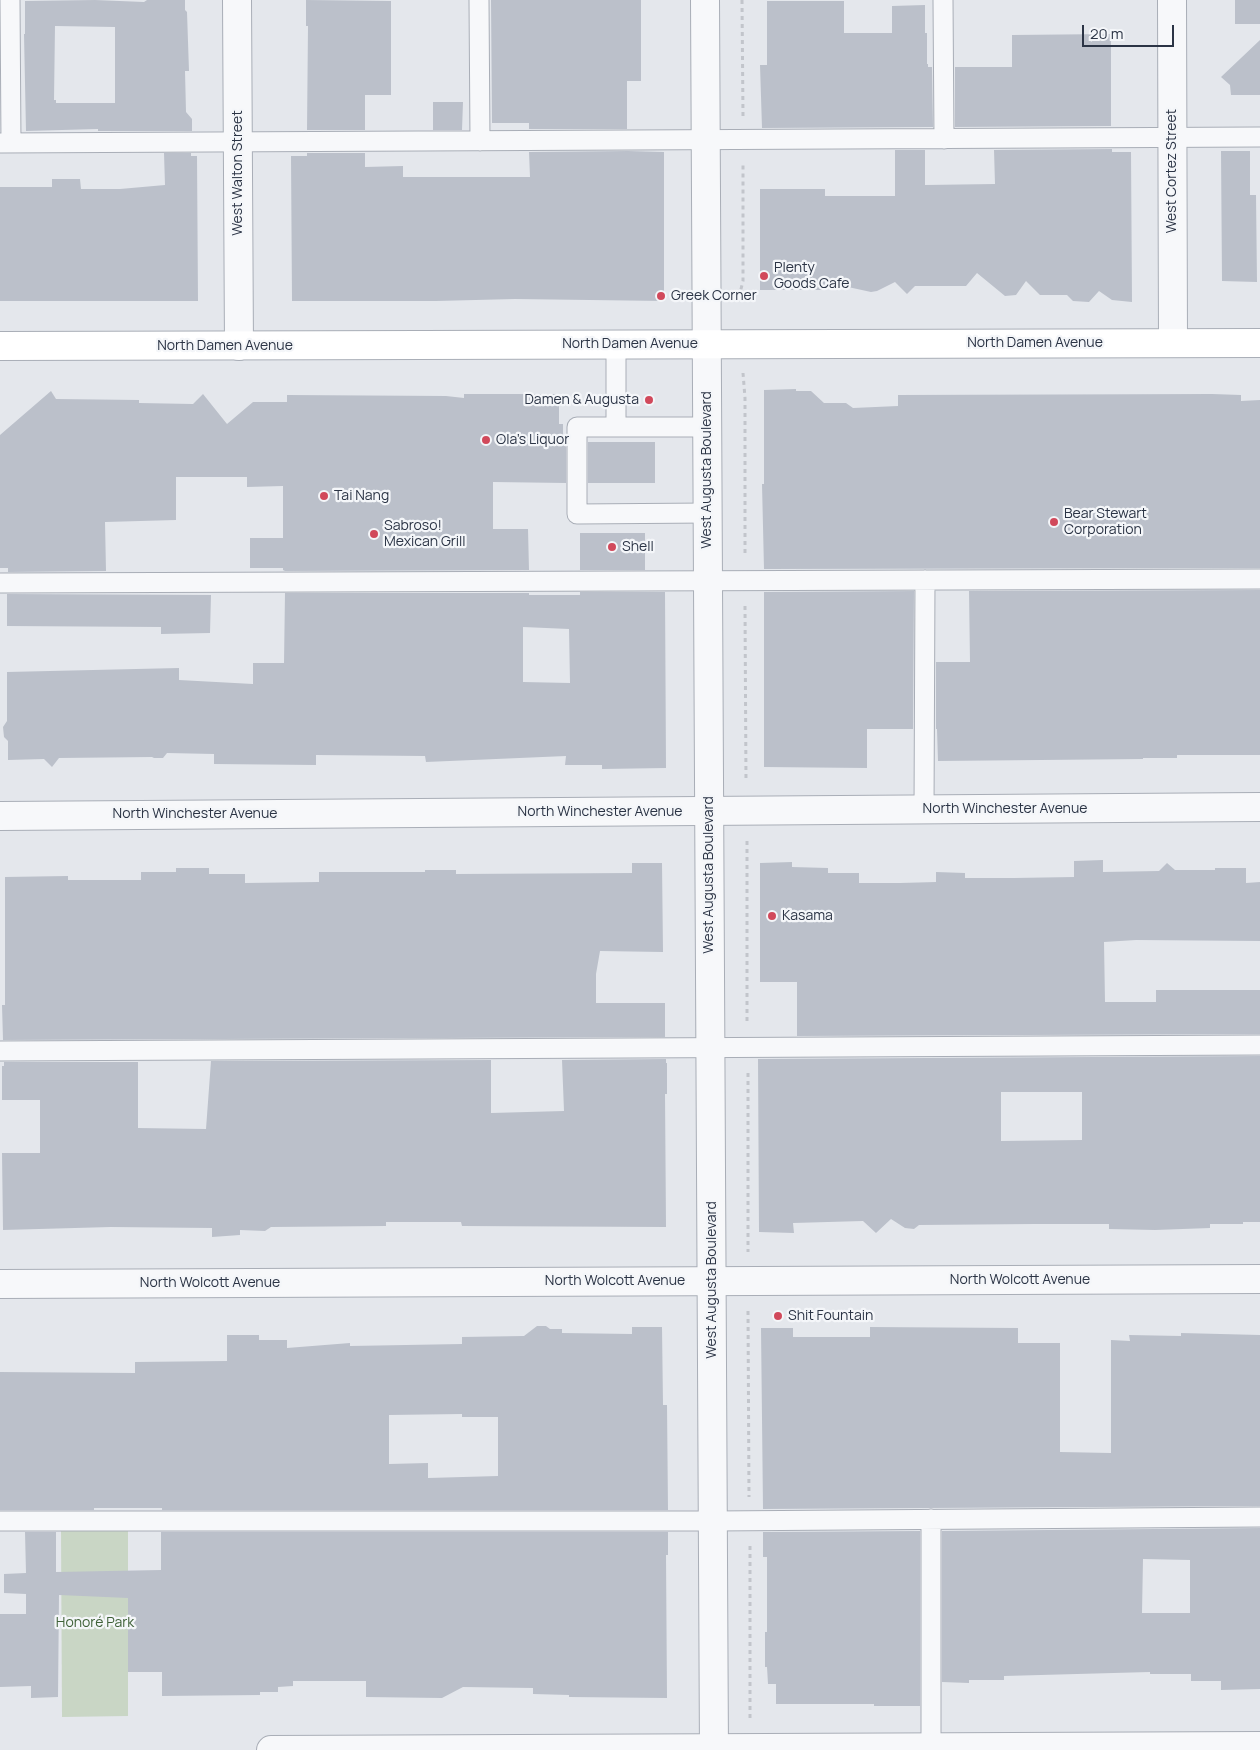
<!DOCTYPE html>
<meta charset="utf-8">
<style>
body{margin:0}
#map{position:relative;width:1260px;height:1750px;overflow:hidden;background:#e4e7ec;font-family:Manrope,sans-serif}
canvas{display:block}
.scale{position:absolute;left:1082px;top:25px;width:92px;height:22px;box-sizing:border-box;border:2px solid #2b3445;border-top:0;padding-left:6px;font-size:15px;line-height:18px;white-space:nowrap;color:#2b3445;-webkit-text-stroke:4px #f4f6f9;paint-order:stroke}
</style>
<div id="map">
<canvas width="1260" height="1750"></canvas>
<div class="scale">20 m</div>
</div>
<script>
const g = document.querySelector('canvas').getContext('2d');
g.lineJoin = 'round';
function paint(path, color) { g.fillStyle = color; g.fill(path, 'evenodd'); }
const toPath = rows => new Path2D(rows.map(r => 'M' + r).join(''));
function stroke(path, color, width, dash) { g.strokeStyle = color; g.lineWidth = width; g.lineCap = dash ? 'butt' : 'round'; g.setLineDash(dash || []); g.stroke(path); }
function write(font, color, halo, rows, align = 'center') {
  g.font = font + ' Manrope,sans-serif'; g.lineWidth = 4.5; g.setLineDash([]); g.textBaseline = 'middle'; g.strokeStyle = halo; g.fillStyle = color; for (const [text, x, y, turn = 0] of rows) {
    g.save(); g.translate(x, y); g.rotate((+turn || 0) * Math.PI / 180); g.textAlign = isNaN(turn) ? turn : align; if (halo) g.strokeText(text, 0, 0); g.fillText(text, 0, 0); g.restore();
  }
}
paint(toPath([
 [128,1528,128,1716,62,1717,61,1529]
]), '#c9d6c5');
paint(toPath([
 [95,0,144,2,147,0,185,0,185,10,187,12,189,71,185,71,186,112,192,119,192,131,98,131,98,129,26,131,24,34,25,34,25,1],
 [55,26,115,27,115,103,56,103,56,100,54,100],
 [306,0,391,1,391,95,365,95,365,130,307,130,308,26,306,26],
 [491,0,641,0,641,81,627,81,627,129,529,129,529,123,492,123],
 [1235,0,1260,0,1260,24,1235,24],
 [767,1,844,1,844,33,892,33,892,6,925,5,925,33,927,33,927,64,928,64,928,67,932,67,933,127,762,128,760,65,767,65],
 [1111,34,1111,126,955,127,955,67,1012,67,1012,35],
 [1260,40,1260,95,1231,95,1230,85,1221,77],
 [433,102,463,102,462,130,433,130],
 [1112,149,1112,152,1131,152,1132,302,1112,300,1099,291,1089,302,1073,301,1067,295,1040,295,1026,281,1016,295,1005,296,977,273,966,286,915,286,907,294,895,282,877,291,871,292,825,282,825,290,760,290,760,189,825,189,825,196,895,196,895,150,925,150,925,185,995,184,994,150],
 [628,151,664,152,664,301,515,299,436,301,292,301,291,156,307,156,307,153,365,153,365,167,403,166,403,177,530,177,529,152],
 [1221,151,1250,151,1250,195,1256,195,1257,282,1222,281],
 [164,153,191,153,191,156,197,156,198,301,0,301,0,187,52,187,52,179,80,179,81,189,120,189,165,185],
 [796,389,796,391,811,391,824,403,846,403,853,408,898,406,898,395,1212,394,1241,395,1241,401,1260,400,1260,568,764,569,762,484,764,484,764,390],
 [51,391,56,399,139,400,139,403,193,404,203,394,227,424,253,402,287,402,287,395,446,396,464,398,464,394,559,394,559,424,563,424,563,443,566,443,566,483,493,482,493,529,528,529,529,570,285,571,283,570,283,568,250,568,250,538,283,538,283,486,247,487,247,477,176,477,176,520,105,522,106,571,8,572,8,568,0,568,0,435],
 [588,442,655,442,655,483,588,483],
 [580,533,645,533,645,570,580,570],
 [1260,590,1260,755,1177,755,1177,758,1143,758,1143,759,938,761,937,729,936,729,936,662,970,662,969,591],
 [914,591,913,729,867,729,867,768,764,767,764,592],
 [580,592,665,592,666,768,602,769,602,765,565,765,566,756,426,762,425,756,316,755,316,765,214,764,214,754,167,753,163,758,154,758,152,757,59,758,52,767,44,759,8,760,8,741,4,737,3,727,7,721,7,672,179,668,179,680,253,684,253,663,284,663,285,593,529,593,529,595,580,595],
 [523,627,569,629,570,683,523,682],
 [7,594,211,595,210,633,161,634,161,627,7,626],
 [1103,860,1103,872,1159,871,1167,863,1175,870,1215,870,1215,868,1246,868,1246,883,1260,882,1260,941,1136,940,1104,942,1105,1002,1156,1002,1156,990,1260,990,1260,1034,797,1036,797,982,760,982,760,863,792,862,792,867,828,868,828,873,859,873,859,883,900,883,936,882,936,872,965,873,965,878,1014,878,1074,877,1074,861],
 [632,863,662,863,663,952,600,951,596,974,596,1003,665,1003,665,1037,3,1040,2,1005,5,1005,5,877,68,876,68,880,141,880,141,872,176,872,176,868,209,868,209,874,245,874,245,883,319,882,319,872,425,872,425,870,456,870,456,874,632,873],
 [1260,1056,1260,1222,1243,1222,1243,1224,1210,1224,1210,1228,1155,1230,1109,1229,1109,1224,1034,1224,919,1225,914,1229,905,1228,891,1219,876,1233,863,1221,793,1223,794,1233,759,1232,758,1059],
 [1001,1092,1082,1092,1082,1140,1001,1141],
 [666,1059,666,1063,667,1063,667,1094,665,1094,666,1227,462,1226,461,1222,386,1222,386,1226,271,1227,265,1231,240,1230,240,1235,212,1237,212,1228,111,1227,3,1230,2,1153,40,1153,40,1100,2,1100,2,1066,4,1066,4,1062,138,1062,138,1128,206,1129,211,1061,491,1060,491,1113,564,1111,562,1060],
 [537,1326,546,1326,550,1329,562,1329,562,1333,632,1334,632,1327,662,1327,663,1405,667,1405,668,1510,162,1510,162,1508,94,1508,94,1510,0,1510,0,1372,135,1373,135,1362,227,1361,227,1335,259,1335,259,1340,287,1340,287,1348,350,1343,350,1346,462,1344,462,1337,524,1336],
 [462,1414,462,1417,498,1417,498,1476,428,1478,428,1463,389,1464,389,1415],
 [870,1327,1018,1328,1018,1343,1060,1343,1060,1452,1111,1453,1111,1340,1130,1341,1129,1335,1181,1336,1181,1333,1260,1335,1260,1506,763,1509,761,1328,793,1328,793,1337,870,1337],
 [1260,1528,1260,1689,1221,1690,1221,1681,1191,1681,1191,1674,1150,1674,1150,1672,1004,1676,1004,1680,969,1680,969,1683,942,1682,942,1531],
 [1143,1559,1190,1560,1190,1613,1142,1613],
 [920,1531,920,1706,874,1706,874,1704,776,1704,776,1684,768,1684,767,1667,765,1667,765,1632,767,1632,767,1557,763,1557,763,1532],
 [25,1532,56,1532,56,1572,161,1570,161,1532,668,1532,668,1555,666,1555,667,1698,569,1697,569,1695,533,1694,533,1688,463,1687,442,1698,366,1697,366,1681,293,1681,293,1686,278,1687,278,1692,260,1692,260,1695,162,1696,162,1672,128,1672,128,1598,59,1595,58,1697,31,1698,31,1686,0,1687,0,1614,26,1614,26,1594,4,1593,4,1574,26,1573]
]), '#bbc0ca');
const service = toPath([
 [10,0,11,143],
 [479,0,480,141],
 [943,0,944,139],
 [0,143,1260,137],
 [616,345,616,427,707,427],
 [616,427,577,427,577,514,708,513],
 [0,583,1260,579],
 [924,810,925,580],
 [0,1051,1260,1045],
 [0,1521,713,1521,1260,1517],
 [931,1750,931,1519]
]);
const minor = toPath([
 [237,0,239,346],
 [1172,0,1173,343],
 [0,816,1260,807],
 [0,1284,1260,1279],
 [271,1750,1260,1746]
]);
const tertiary = toPath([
 [705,0,714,1750]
]);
const secondary = toPath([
 [0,346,1260,343]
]);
stroke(service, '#a9aeb7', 21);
stroke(minor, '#a9aeb7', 30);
stroke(tertiary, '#a9aeb7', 30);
stroke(secondary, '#a9aeb7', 30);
stroke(toPath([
 [742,0,743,116],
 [739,297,743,281,743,164],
 [743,373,745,398,745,557],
 [745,606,746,782],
 [747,841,747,1022],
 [748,1073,748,1252],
 [748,1311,749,1497],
 [750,1546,750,1719]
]), '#c2c5cb', 3, [4, 4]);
stroke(service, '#f7f8fa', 19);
stroke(minor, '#f7f8fa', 28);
stroke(tertiary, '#f7f8fa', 28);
stroke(secondary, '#fff', 28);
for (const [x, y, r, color] of [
 [764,276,5,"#d1495b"],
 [661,296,5,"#d1495b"],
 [649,400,5,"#d1495b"],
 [486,440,5,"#d1495b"],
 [324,496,5,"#d1495b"],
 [1054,522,5,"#d1495b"],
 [374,534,5,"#d1495b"],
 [612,547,5,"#d1495b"],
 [772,916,5,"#d1495b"],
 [778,1316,5,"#d1495b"]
]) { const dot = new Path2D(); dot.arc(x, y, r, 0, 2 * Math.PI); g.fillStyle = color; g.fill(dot); stroke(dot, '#f4f6f9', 2); }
write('14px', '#2b3445', '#f4f6f9', [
 ["West Cortez Street",1172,171,-90],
 ["West Walton Street",238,173,-90],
 ["North Damen Avenue",1035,343],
 ["North Damen Avenue",630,344],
 ["North Damen Avenue",225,346],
 ["West Augusta Boulevard",707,470,-90],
 ["North Winchester Avenue",1005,809],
 ["North Winchester Avenue",600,812],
 ["North Winchester Avenue",195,814],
 ["West Augusta Boulevard",709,875,-90],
 ["West Augusta Boulevard",712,1280,-90],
 ["North Wolcott Avenue",1020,1280],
 ["North Wolcott Avenue",615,1281],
 ["North Wolcott Avenue",210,1283]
]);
write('14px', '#2b3445', '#f4f6f9', [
 ["Plenty",774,268],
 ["Goods Cafe",774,284],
 ["Greek Corner",671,296],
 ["Damen & Augusta",639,400,"right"],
 ["Ola’s Liquor",496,440],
 ["Tai Nang",334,496],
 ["Bear Stewart",1064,514],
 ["Corporation",1064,530],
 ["Sabroso!",384,526],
 ["Mexican Grill",384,542],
 ["Shell",622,547],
 ["Kasama",782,916],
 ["Shit Fountain",788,1316]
], 'left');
write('14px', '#3f6138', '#f4f6f9', [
 ["Honoré Park",95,1623]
]);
</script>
